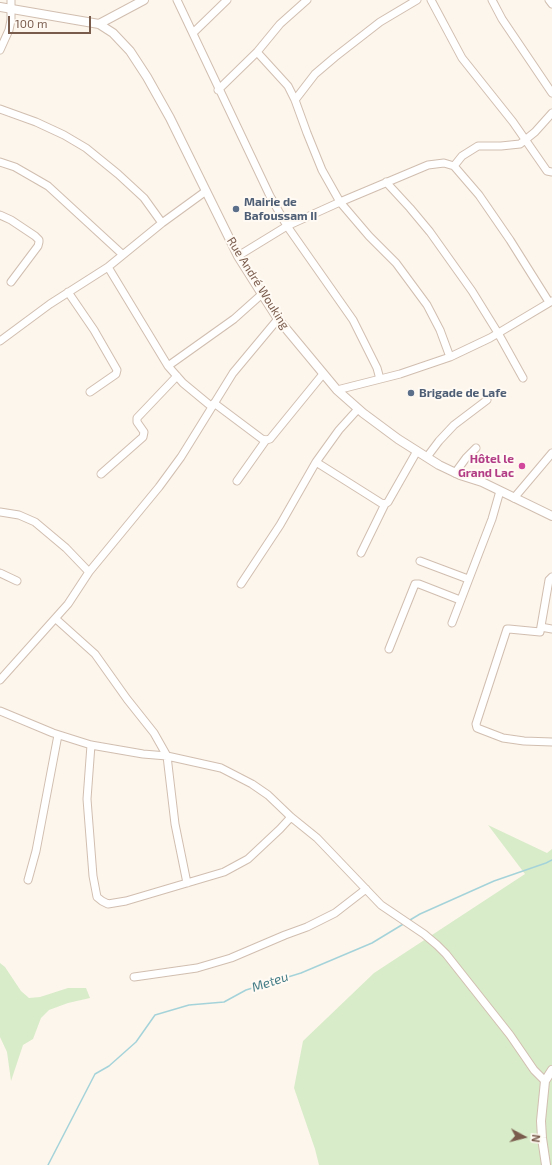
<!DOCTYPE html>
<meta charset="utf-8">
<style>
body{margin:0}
#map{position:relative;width:552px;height:1165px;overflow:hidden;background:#fdf6ec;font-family:"Exo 2",sans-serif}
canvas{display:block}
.north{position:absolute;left:504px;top:1117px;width:40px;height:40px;-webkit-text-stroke:3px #fffaf3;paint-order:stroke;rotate:97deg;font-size:11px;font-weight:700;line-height:16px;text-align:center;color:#7a5c4d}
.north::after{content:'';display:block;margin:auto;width:14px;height:18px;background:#7a5c4d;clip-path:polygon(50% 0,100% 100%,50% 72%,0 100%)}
.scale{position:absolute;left:8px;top:16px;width:83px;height:18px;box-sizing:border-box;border:2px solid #7a5c4d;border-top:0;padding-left:5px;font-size:12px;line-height:14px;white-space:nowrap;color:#7a5c4d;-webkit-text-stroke:3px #fffaf3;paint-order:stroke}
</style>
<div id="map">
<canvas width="552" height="1165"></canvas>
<div class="north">N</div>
<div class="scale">100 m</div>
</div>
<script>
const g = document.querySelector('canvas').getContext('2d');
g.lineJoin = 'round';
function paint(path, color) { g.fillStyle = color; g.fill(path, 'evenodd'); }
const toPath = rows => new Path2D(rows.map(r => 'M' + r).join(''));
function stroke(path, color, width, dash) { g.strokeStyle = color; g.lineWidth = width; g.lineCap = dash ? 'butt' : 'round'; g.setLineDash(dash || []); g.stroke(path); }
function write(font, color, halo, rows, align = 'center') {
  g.font = font + ' "Exo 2",sans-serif'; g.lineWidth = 4; g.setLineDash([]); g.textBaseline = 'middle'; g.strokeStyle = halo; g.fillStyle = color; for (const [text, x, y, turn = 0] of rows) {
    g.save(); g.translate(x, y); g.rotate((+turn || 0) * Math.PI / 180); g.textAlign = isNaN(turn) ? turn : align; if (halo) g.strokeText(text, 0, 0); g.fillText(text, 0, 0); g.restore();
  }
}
paint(toPath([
 [488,825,547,853,552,849,552,1165,319,1165,315,1149,294,1088,303,1041,374,973,525,874],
 [0,963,5,967,21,991,29,998,40,997,68,988,86,988,90,998,68,1003,49,1010,41,1018,33,1039,23,1045,11,1081,7,1052,0,1037]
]), '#d8ecc9');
stroke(toPath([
 [410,920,420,914,494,881,546,863,552,860],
 [48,1165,95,1074,109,1066,136,1042,155,1015,189,1005,224,1002,246,990,301,973,372,943,405,923]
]), '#a5d3da', 1.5);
const minor = toPath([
 [177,0,270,196,287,226,353,320,377,368,380,379],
 [431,0,462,58,513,122,547,171,552,172],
 [492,0,502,19,552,93],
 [549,0,552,4],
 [193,33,227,0],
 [0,50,9,30,11,20,11,0],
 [257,52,288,86,295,100,307,133,322,170,340,202,369,236,396,263,427,305,440,330,450,357],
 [218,90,257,52,280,24,307,0],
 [295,100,315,74,335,57,380,22,417,0],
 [0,109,36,122,64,135,86,148,118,174,144,198,162,223],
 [0,162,15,167,48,186,122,254],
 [454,166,462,156,478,146,501,146,520,144,535,132,552,113],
 [386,182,410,208,430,232,472,291,498,333,523,378],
 [0,215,11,220,35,236,39,240,39,242,38,246,11,282],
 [238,256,287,226,340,202,428,165,444,163,454,166,479,195,510,240,549,302],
 [108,267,168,366,183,383,212,407,233,373,278,319],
 [68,292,94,330,117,370,116,374,90,392],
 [0,341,50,304,108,267,162,223,206,191],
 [168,366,234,319,262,294],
 [337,390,400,374,450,357,490,338,552,301],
 [214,403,262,439,266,440,270,439,323,374],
 [427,457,439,441,454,425,487,400],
 [316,462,381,503,385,504],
 [455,473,466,458,476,448],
 [101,474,143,437,144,432,137,422,137,418,177,376],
 [237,481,266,440],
 [514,498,552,453],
 [0,512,19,515,35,522,66,548,89,572],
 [361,553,385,504,388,502,417,451],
 [420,561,468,579],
 [0,573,17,581],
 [552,577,549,580,540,632,509,629,507,629,506,632,476,724,477,728,503,738,524,741,552,742],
 [241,584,280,525,316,462,339,430,358,409],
 [56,619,95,654,127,699,154,733,167,756,175,824,187,883],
 [452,623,492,519,500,491],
 [541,627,552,629],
 [389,649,415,584,419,584,460,600],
 [0,680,68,604,89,572,159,487,181,457,212,407],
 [0,711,53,733,91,745,143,754,167,756,221,768,252,784,268,795,291,817,317,838,381,905,424,934,437,945,446,954,510,1035,534,1070,545,1081],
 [91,745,87,799,93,876,97,897,102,901,108,904,126,901,224,872,248,859,280,829,291,817],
 [28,880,36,851,58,735],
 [134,977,197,968,231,958,285,935,307,927,335,913,366,889]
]);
const tertiary = toPath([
 [0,7,99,24,113,33,130,51,147,77,170,118,238,256,262,294,278,319,337,390,363,413,398,439,439,465,460,475,482,482,552,516],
 [99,24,144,0],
 [546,1165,542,1138,541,1121,545,1081,552,1070]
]);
stroke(minor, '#d1beb0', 9);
stroke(tertiary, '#d1beb0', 10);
stroke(minor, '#fff', 7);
stroke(tertiary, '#fff', 8);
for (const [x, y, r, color] of [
 [236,209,4,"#5c6f8a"],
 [411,393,4,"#5c6f8a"],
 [522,466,4,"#d1479c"]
]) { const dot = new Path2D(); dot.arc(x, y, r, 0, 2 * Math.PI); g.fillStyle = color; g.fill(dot); stroke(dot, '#fffaf3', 1.5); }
write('bold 12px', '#4e5e75', '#fffaf3', [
 ["Mairie de",244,202],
 ["Bafoussam II",244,216],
 ["Brigade de Lafe",419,393]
], 'left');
write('12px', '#7a5c4d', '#fffaf3', [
 ["Rue André Wouking",258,283,58]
]);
write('bold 12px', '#b23c85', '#fffaf3', [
 ["Hôtel le",514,459],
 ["Grand Lac",514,473]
], 'right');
write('italic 13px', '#437c86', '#fffaf3', [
 ["Meteu",270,982,-18]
]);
</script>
